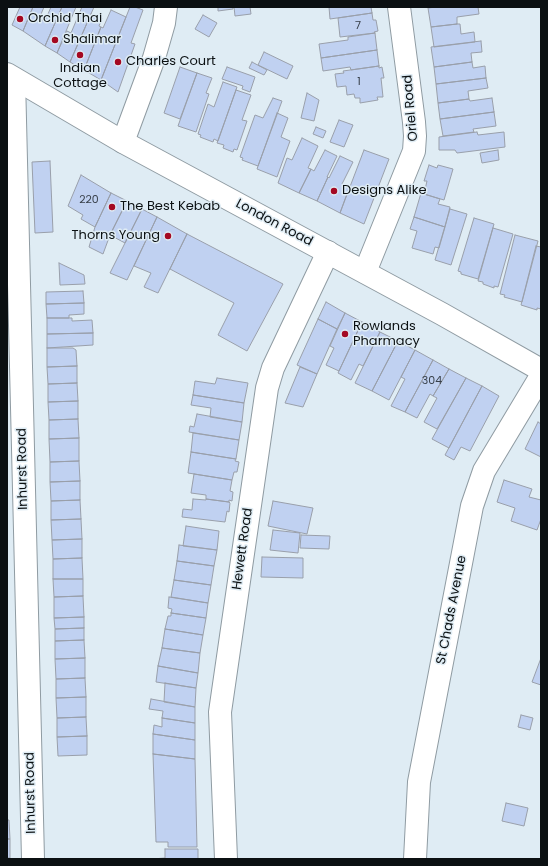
<!DOCTYPE html>
<style>
body{margin:0}
#map{position:relative;width:548px;height:866px;overflow:hidden;background:#dfecf4;font-family:Poppins,sans-serif}
canvas{display:block}
.frame{position:absolute;inset:0;border:8px solid #0b1012;pointer-events:none}
</style>
<div id="map">
<canvas width="548" height="866"></canvas>
<div class="frame"></div>
</div>
<script>
const g = document.querySelector('canvas').getContext('2d');
g.lineJoin = 'round';
function paint(path, color) { g.fillStyle = color; g.fill(path, 'evenodd'); }
const toPath = rows => new Path2D(rows.map(r => 'M' + r).join(''));
function stroke(path, color, width, dash) { g.strokeStyle = color; g.lineWidth = width; g.lineCap = dash ? 'butt' : 'round'; g.setLineDash(dash || []); g.stroke(path); }
function write(font, color, halo, rows, align = 'center') {
  g.font = font + ' Poppins,sans-serif'; g.lineWidth = 3; g.setLineDash([]); g.textBaseline = 'middle'; g.strokeStyle = halo; g.fillStyle = color; for (const [text, x, y, turn = 0] of rows) {
    g.save(); g.translate(x, y); g.rotate((+turn || 0) * Math.PI / 180); g.textAlign = isNaN(turn) ? turn : align; if (halo) g.strokeText(text, 0, 0); g.fillText(text, 0, 0); g.restore();
  }
}
const building = toPath([
 [20,7,33,7,23,31,12,25,20,7],
 [33,7,44,7,39,19,45,21,51,7,62,7,45,46,23,31,33,7],
 [62,7,76,7,57,53,45,46,62,7],
 [82,7,94,7,70,62,57,53,67,31,71,33,82,7],
 [130,7,135,7,143,10,131,43,135,44,118,92,101,80,130,7],
 [218,7,233,7,233,9,218,11,218,7],
 [234,7,250,7,251,14,235,16,234,7],
 [329,7,371,7,372,13,330,19,329,7],
 [436,7,478,7,479,14,457,17,457,24,431,27,428,8,436,7],
 [111,10,126,17,101,80,84,70,101,27,103,28,111,10],
 [372,13,373,20,376,20,378,31,374,32,375,33,340,37,338,18,372,13],
 [91,14,102,18,99,26,101,27,84,70,70,62,91,14],
 [203,15,217,23,209,37,195,29,203,15],
 [457,24,460,24,461,34,474,32,475,42,434,47,431,27,457,24],
 [375,33,377,50,321,58,319,44,348,40,348,37,375,33],
 [481,41,482,52,471,53,472,62,434,67,431,47,481,41],
 [377,50,379,66,351,70,350,67,323,71,321,58,377,50],
 [264,52,293,66,287,79,258,65,264,52],
 [252,62,267,70,264,75,249,68,252,62],
 [472,62,473,68,485,66,486,78,436,84,434,67,472,62],
 [379,66,379,68,382,67,384,78,381,78,383,97,377,97,378,100,360,103,360,98,355,98,354,94,347,95,346,86,337,87,335,74,344,73,343,71,379,66],
 [180,67,197,73,180,119,164,113,180,67],
 [227,67,255,77,250,92,242,89,243,86,222,79,227,67],
 [197,73,212,78,206,93,209,94,196,132,178,126,197,73],
 [486,78,488,88,468,91,469,99,438,103,436,84,486,78],
 [223,82,237,87,218,141,214,139,213,142,200,137,201,135,198,134,208,104,214,107,223,82],
 [236,90,251,95,242,120,247,121,237,150,234,149,233,152,223,148,224,145,217,143,236,90],
 [307,93,319,100,314,121,301,118,307,93],
 [273,98,282,101,258,166,242,160,243,158,240,157,255,115,263,118,273,98],
 [492,98,494,112,440,119,438,103,469,99,470,101,492,98],
 [494,112,496,126,473,129,474,132,443,136,440,119,494,112],
 [277,113,288,118,281,137,290,141,277,177,257,169,277,113],
 [339,120,353,125,344,147,330,142,339,120],
 [316,127,326,131,323,138,313,134,316,127],
 [477,132,478,135,504,132,505,147,457,153,455,150,439,150,439,137,477,132],
 [302,138,318,146,308,168,311,169,299,193,278,183,287,158,292,160,302,138],
 [325,150,337,156,327,177,328,177,317,201,299,193,311,169,314,171,325,150],
 [364,150,389,159,364,224,340,213,364,150],
 [498,150,499,160,482,163,480,153,498,150],
 [340,156,353,162,342,184,349,188,340,213,317,201,328,177,329,178,340,156],
 [50,161,53,232,35,233,32,162,50,161],
 [429,165,437,168,438,165,453,169,444,200,424,194,427,181,424,181,429,165],
 [81,175,111,193,95,227,81,219,83,215,68,206,81,175],
 [111,193,127,201,110,235,103,254,89,247,95,227,111,193],
 [421,193,440,199,438,204,450,207,445,227,414,217,421,193],
 [127,201,142,209,125,243,110,235,127,201],
 [142,209,157,217,127,280,110,273,142,209],
 [450,209,467,214,451,265,435,260,450,209],
 [157,217,187,234,158,293,144,287,151,273,134,266,157,217],
 [414,217,445,227,439,248,435,247,433,254,412,248,417,231,410,229,414,217],
 [474,218,494,224,478,279,461,274,461,272,458,271,474,218],
 [493,228,513,234,498,287,494,286,494,288,483,284,483,282,478,281,493,228],
 [187,234,283,284,247,351,218,335,234,303,170,269,187,234],
 [515,235,538,241,522,302,504,297,505,295,500,294,515,235],
 [536,246,541,247,541,309,537,308,537,310,521,305,536,246],
 [59,263,84,275,85,284,60,285,59,263],
 [83,291,84,303,46,304,46,292,83,291],
 [326,302,345,313,337,329,318,319,326,302],
 [84,303,84,314,69,315,69,318,47,318,46,304,84,303],
 [345,313,362,322,339,371,326,365,334,348,330,346,345,313],
 [47,318,72,318,72,321,92,320,93,333,47,334,47,318],
 [318,319,337,329,317,374,297,365,318,319],
 [362,322,380,332,363,366,359,364,351,380,338,373,362,322],
 [380,332,398,341,372,391,355,383,380,332],
 [93,333,93,345,47,348,47,334,93,333],
 [398,341,415,350,389,400,372,391,398,341],
 [47,348,73,348,76,350,77,366,47,367,47,348],
 [415,350,433,360,405,412,391,406,405,379,401,377,415,350],
 [433,360,449,369,433,396,430,394,417,418,405,412,433,360],
 [77,366,77,383,48,384,47,367,77,366],
 [300,367,317,374,303,407,285,403,300,367],
 [449,369,466,378,437,429,424,422,437,398,433,396,449,369],
 [217,378,248,383,244,403,193,395,195,381,215,384,217,378],
 [466,378,482,386,449,448,432,439,466,378],
 [77,383,78,401,48,402,48,384,77,383],
 [482,386,499,396,470,451,461,447,454,460,445,455,482,386],
 [193,395,244,403,242,422,210,417,211,408,191,405,193,395],
 [78,401,78,419,49,420,48,402,78,401],
 [197,414,242,422,239,440,189,432,190,426,194,427,197,414],
 [78,419,79,438,49,439,49,420,78,419],
 [538,422,541,424,541,457,525,449,538,422],
 [193,433,239,440,236,459,191,452,193,433],
 [79,438,79,461,50,462,49,439,79,438],
 [191,452,236,459,235,461,239,462,237,472,234,472,232,480,188,473,191,452],
 [79,461,80,481,50,482,50,462,79,461],
 [194,474,232,480,230,491,233,492,232,501,229,500,229,502,206,499,206,495,191,493,194,474],
 [504,480,532,489,529,497,541,500,541,519,537,530,511,521,515,508,497,502,504,480],
 [80,481,80,500,51,501,50,482,80,481],
 [193,499,206,500,206,499,229,502,230,503,229,512,227,511,225,522,182,517,183,509,192,510,193,499],
 [80,500,81,519,51,520,51,501,80,500],
 [273,501,313,508,307,534,268,526,273,501],
 [81,519,82,539,52,540,51,520,81,519],
 [186,526,219,531,217,550,183,546,186,526],
 [273,530,300,533,298,553,270,550,273,530],
 [301,535,330,536,329,549,300,548,301,535],
 [82,539,82,558,53,559,52,540,82,539],
 [179,545,217,550,214,566,177,561,179,545],
 [262,557,303,558,303,578,261,577,262,557],
 [82,558,83,579,53,579,53,559,82,558],
 [177,561,214,566,211,585,174,580,177,561],
 [53,579,83,579,83,596,54,597,53,579],
 [174,580,211,585,208,603,171,597,174,580],
 [83,596,84,617,54,618,54,597,83,596],
 [169,597,208,603,206,618,171,613,172,609,168,608,169,597],
 [171,613,206,618,203,635,165,629,168,616,171,616,171,613],
 [84,617,84,628,55,629,54,618,84,617],
 [84,628,84,640,55,641,55,629,84,628],
 [165,629,203,635,200,653,162,648,165,629],
 [84,640,85,658,55,659,55,641,84,640],
 [162,648,200,653,198,673,158,666,162,648],
 [85,658,85,678,56,679,55,659,85,658],
 [541,658,541,685,532,682,541,658],
 [158,666,198,673,196,688,156,682,158,666],
 [85,678,86,697,56,698,56,679,85,678],
 [165,683,196,688,195,707,164,702,165,683],
 [86,697,86,717,57,718,56,698,86,697],
 [151,699,195,707,195,723,162,718,163,711,149,709,151,699],
 [521,715,533,718,530,730,518,727,521,715],
 [86,717,87,736,57,737,57,718,86,717],
 [162,718,195,723,195,740,153,734,154,725,162,727,162,718],
 [153,734,195,740,195,759,153,754,153,734],
 [87,736,87,755,58,756,57,737,87,736],
 [153,754,195,759,197,847,168,847,168,842,156,842,153,754],
 [506,803,528,808,524,826,502,821,506,803],
 [7,820,9,820,10,839,7,839,7,820],
 [7,839,10,839,10,858,7,858,7,839],
 [165,849,198,849,198,859,152,859,165,858,165,849]
]);
paint(building, '#c0d1f1');
stroke(building, '#999faa', 1);
const minor = toPath([
 [14,79,33,859],
 [123,142,154,58,164,23,166,7],
 [365,272,414,151,415,136,414,122,399,7],
 [226,859,220,712,267,388,273,368,328,252],
 [415,859,419,782,472,506,484,471,541,376]
]);
const major = toPath([
 [7,74,123,142,442,314,541,370]
]);
stroke(minor, '#8f9ba2', 24);
stroke(major, '#8f9ba2', 24);
stroke(minor, '#fff', 22);
stroke(major, '#fff', 22);
for (const [x, y, r, color] of [
 [20,19,4,"#a40822"],
 [55,40,4,"#a40822"],
 [80,55,4,"#a40822"],
 [118,62,4,"#a40822"],
 [334,191,4,"#a40822"],
 [112,207,4,"#a40822"],
 [168,236,4,"#a40822"],
 [345,334,4,"#a40822"]
]) { const dot = new Path2D(); dot.arc(x, y, r, 0, 2 * Math.PI); g.fillStyle = color; g.fill(dot); stroke(dot, '#dfecf4', 1.5); }
write('11px', '#38404a', null, [
 ["7",358,26],
 ["1",359,82],
 ["220",89,200],
 ["304",432,381]
]);
write('13px', '#0b1012', '#dfecf4', [
 ["Orchid Thai",28,19],
 ["Shalimar",63,40],
 ["Charles Court",126,62],
 ["Indian",80,69,"center"],
 ["Cottage",80,84,"center"],
 ["Designs Alike",342,191],
 ["The Best Kebab",120,207],
 ["Thorns Young",160,236,"right"],
 ["Rowlands",353,327],
 ["Pharmacy",353,342]
], 'left');
write('13px', '#0b1012', '#dfecf4', [
 ["Oriel Road",411,108,-95],
 ["London Road",274,223,28],
 ["Inhurst Road",23,469,-91],
 ["Hewett Road",243,549,-82],
 ["St Chads Avenue",452,610,-79],
 ["Inhurst Road",31,793,-91]
]);
</script>
